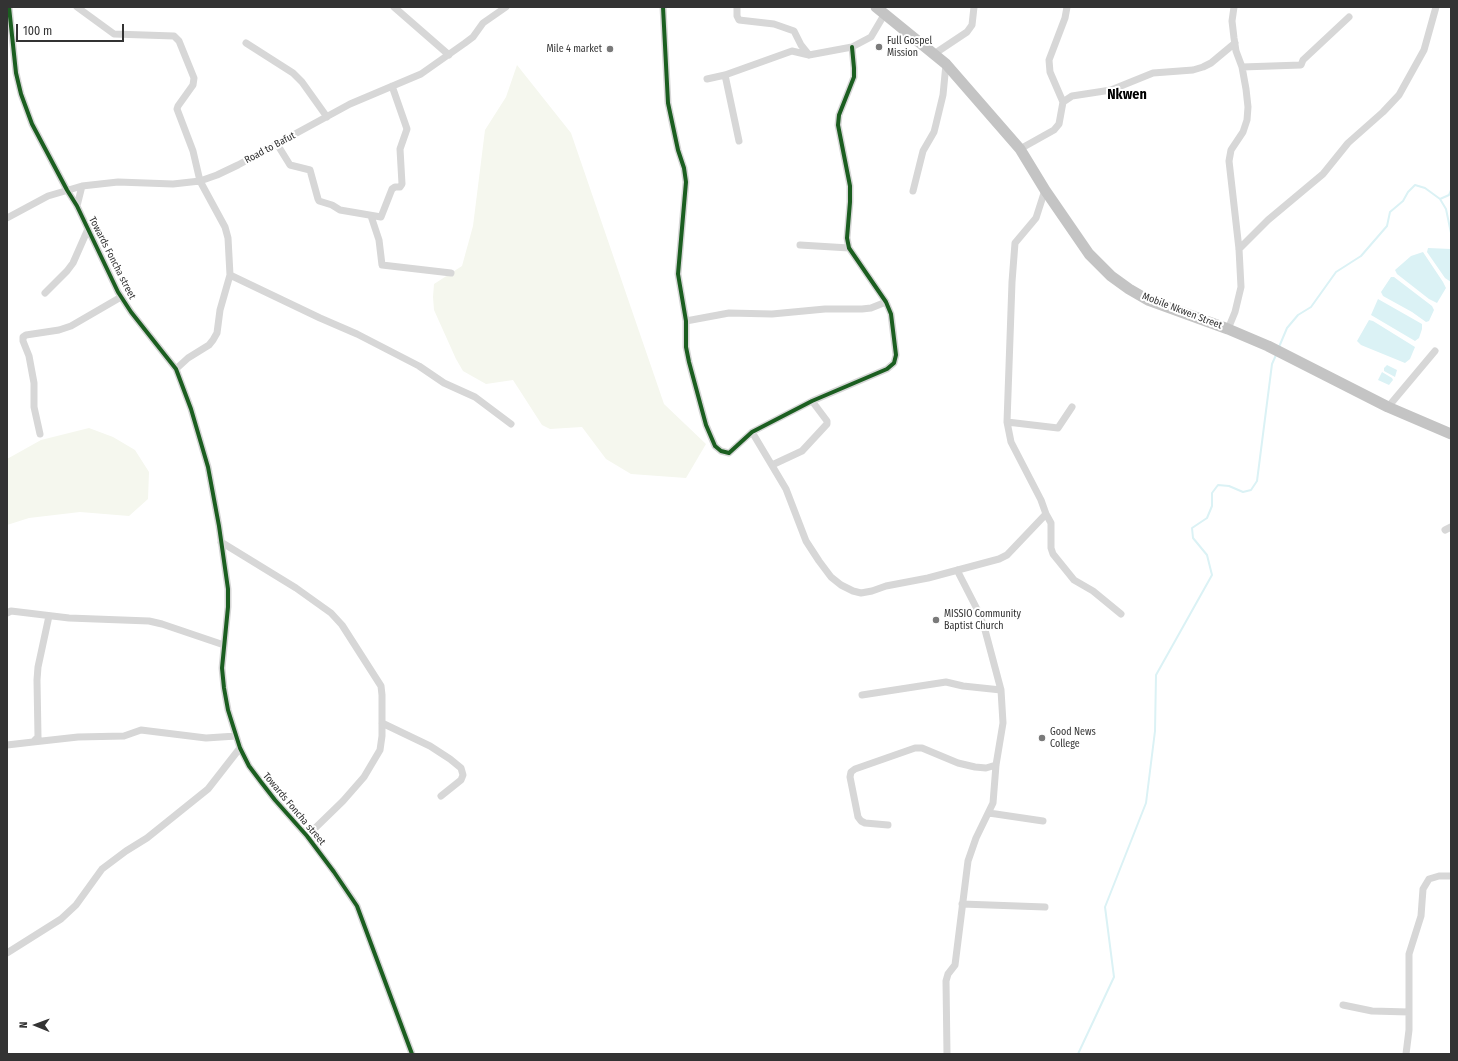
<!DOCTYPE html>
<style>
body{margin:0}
#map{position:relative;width:1458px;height:1061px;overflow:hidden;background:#fff;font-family:"Fira Sans Condensed",sans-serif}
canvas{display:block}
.frame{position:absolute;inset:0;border:8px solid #333;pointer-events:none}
.north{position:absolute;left:16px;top:1005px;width:40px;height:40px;-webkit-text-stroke:3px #fff;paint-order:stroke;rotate:271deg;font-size:11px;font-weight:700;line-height:16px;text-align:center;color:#333}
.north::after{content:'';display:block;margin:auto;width:14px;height:18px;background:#333;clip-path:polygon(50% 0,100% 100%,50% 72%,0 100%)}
.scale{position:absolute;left:16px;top:24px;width:108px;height:18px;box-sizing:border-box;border:2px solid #333;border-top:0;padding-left:5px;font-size:12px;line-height:14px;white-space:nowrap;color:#333;-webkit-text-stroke:3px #fff;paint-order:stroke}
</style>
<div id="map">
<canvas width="1458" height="1061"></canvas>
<div class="frame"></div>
<div class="north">N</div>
<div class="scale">100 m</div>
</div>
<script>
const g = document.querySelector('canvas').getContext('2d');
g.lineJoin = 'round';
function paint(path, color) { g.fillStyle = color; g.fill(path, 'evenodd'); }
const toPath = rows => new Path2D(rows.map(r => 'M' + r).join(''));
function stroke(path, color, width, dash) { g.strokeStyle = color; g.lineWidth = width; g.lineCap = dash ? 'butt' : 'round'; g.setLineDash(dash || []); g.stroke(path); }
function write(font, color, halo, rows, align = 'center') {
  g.font = font + ' "Fira Sans Condensed",sans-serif'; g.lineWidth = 4; g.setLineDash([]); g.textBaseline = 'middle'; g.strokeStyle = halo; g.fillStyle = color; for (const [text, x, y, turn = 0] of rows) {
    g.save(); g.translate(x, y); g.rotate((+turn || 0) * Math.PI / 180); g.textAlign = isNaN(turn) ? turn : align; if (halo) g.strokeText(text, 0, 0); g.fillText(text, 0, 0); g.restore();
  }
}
paint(toPath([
 [517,65,571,133,664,404,706,444,686,478,631,474,606,459,582,427,550,429,542,425,513,380,486,384,463,371,456,359,434,310,433,297,434,284,462,266,473,226,485,130,506,97],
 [89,428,113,437,135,450,149,472,148,499,129,516,80,512,29,518,7,525,7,459,41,440]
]), '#f5f7ee');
paint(toPath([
 [1428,248,1451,249,1451,282,1445,278,1427,252],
 [1423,252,1443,282,1446,288,1437,303,1429,299,1397,274,1395,270,1411,256],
 [1391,277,1394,277,1432,306,1434,310,1429,321,1426,322,1412,312,1383,296,1381,292],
 [1378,299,1422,324,1422,329,1419,338,1415,341,1371,315],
 [1369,320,1373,321,1415,347,1410,359,1405,363,1361,345,1357,341],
 [1387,365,1397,370,1395,377,1384,371,1384,368],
 [1382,372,1392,378,1393,380,1389,385,1378,380]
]), '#dbf2f5');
stroke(toPath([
 [1440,199,1446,209,1451,233],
 [1279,347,1287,328,1298,315,1311,307,1336,272,1361,256,1387,226,1390,212,1403,201,1408,192,1415,185,1425,188,1440,199,1449,195,1451,190],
 [1078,1054,1114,977,1105,907,1146,803,1155,731,1156,675,1212,575,1207,555,1193,538,1192,528,1207,518,1212,506,1212,493,1218,485,1229,486,1243,492,1251,490,1257,481,1272,364,1276,355]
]), '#dbf2f5', 2);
stroke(toPath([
 [9,7,16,73,21,94,32,124,67,190,77,206,118,292,131,312,176,369,191,409,208,467,219,526,228,589,228,607,222,668,224,688,228,710,240,748,249,766,261,782,275,800,307,836,334,872,357,906,412,1054],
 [77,7,114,34,174,36,179,41,194,78,193,85,178,106,177,109,193,151,200,181,225,227,228,238,230,275,220,310,217,333,213,340,209,345,188,358,176,369],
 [394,7,449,55],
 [663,7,668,103,678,150,684,168,686,182,678,274,686,321,686,347,689,362,706,425,715,446,721,451,729,453,752,432,812,401,887,369,894,363,896,355,891,314,886,302,849,248,847,238,850,202,850,186,838,125,839,115,854,77,854,68,852,47],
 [737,7,737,16,739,20,774,24,794,31,801,45,809,55],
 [246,43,293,73,302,82,327,117],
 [934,54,967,32,972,25,974,7],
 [1242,67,1301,65,1303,60,1349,17],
 [725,75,739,141],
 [707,79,725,75,792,51,809,55,852,47,871,37,884,15],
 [1063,102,1072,96,1111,90,1153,73,1193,70,1203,67,1211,63,1235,43],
 [277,144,290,165,310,170,318,199,319,201,332,205,340,210,381,217,392,189,395,187,400,187,402,184,400,149,407,129,392,86],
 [1020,149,1054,130,1059,124,1063,102,1050,72,1049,60,1065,18,1067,7],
 [913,191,923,151,934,132,936,124,943,95,946,64],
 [77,206,82,186],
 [371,216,379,240,382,265,451,273],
 [7,218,48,196,82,186,118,182,173,184,200,181,217,175,238,165,350,104,421,74,465,43,473,37,483,23,506,7],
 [800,245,849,248],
 [1239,249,1268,220,1323,174,1348,143,1383,112,1399,95,1424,50,1436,7],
 [230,275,320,318,357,334,419,366,444,383,475,397,511,424],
 [45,293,67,271,73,263,88,229],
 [686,321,729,313,772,314,825,309,862,309,871,308,886,302],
 [1228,329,1235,312,1241,287,1239,249,1229,161,1231,150,1243,132,1247,120,1248,107,1246,89,1242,67,1236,51,1234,38,1232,21,1234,7],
 [1388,407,1435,351],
 [1007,422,1058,428,1072,407],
 [752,432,786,489,806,541,819,561,831,577,841,585,853,591,861,593,872,591,886,586,928,578,999,559,1007,555,1046,514,1041,500,1011,442,1007,422,1012,282,1015,243,1036,218,1045,190],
 [40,434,34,407,34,383,29,356,23,341,23,337,26,335,59,330,71,326,121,297],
 [772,465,802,451,827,424,827,421,812,401],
 [1046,514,1051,523,1051,548,1053,554,1074,580,1093,591,1121,614],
 [1445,530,1451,527],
 [221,542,296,588,331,613,342,625,381,686,382,695,382,736,380,750,364,777,343,801,307,836],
 [7,613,11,611,69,618,149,621,162,624,224,645],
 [862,695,946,682,963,686,1001,690],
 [382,723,430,746,450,759,461,768,463,775,461,780,441,796],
 [33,742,78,737,124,736,141,730,206,738,236,736],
 [7,745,33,742,38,737,37,680,38,667,49,616],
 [989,813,1043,821],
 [888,825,865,823,861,821,858,817,850,777,851,772,855,769,915,748,922,748,958,763,975,767,986,768,996,765],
 [962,904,1045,907],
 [7,953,61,919,76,905,102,869,126,851,147,838,208,789,240,748],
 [1343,1005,1372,1011,1409,1012],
 [947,1054,946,981,948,974,955,965,968,861,976,838,993,803,996,765,1003,723,1001,690,985,630,979,613,957,570],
 [1406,1054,1409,1030,1409,954,1421,916,1423,889,1429,879,1439,876,1451,876]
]), '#d7d7d7', 7);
stroke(toPath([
 [876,7,946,64,1020,149,1045,190,1089,254,1111,276,1129,289,1148,300,1228,329,1268,346,1388,407,1451,434]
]), '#c4c4c4', 11);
stroke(toPath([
 [9,7,16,73,21,94,32,124,67,190,77,206,118,292,131,312,176,369,191,409,208,467,219,526,228,589,228,607,222,668,224,688,228,710,240,748,249,766,261,782,275,800,307,836,334,872,357,906,412,1054],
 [663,7,668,103,678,150,684,168,686,182,678,274,686,321,686,347,689,362,706,425,715,446,721,451,729,453,752,432,812,401,887,369,894,363,896,355,891,314,886,302,849,248,847,238,850,202,850,186,838,125,839,115,854,77,854,68,852,47]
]), '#1b5e20', 4);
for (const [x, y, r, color] of [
 [879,47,4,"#7a7a7a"],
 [610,49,4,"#7a7a7a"],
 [936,620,4,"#7a7a7a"],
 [1042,738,4,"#7a7a7a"]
]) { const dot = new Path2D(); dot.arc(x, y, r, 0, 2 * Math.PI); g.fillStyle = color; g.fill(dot); stroke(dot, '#fff', 1.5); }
write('10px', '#333', '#fff', [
 ["Full Gospel",887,41],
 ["Mission",887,53],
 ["Mile 4 market",602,49,"right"],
 ["MISSIO Community",944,614],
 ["Baptist Church",944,626],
 ["Good News",1050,732],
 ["College",1050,744]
], 'left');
write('10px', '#333', '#fff', [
 ["Road to Bafut",270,148,-28],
 ["Towards Foncha street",112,258,63],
 ["Mobile Nkwen Street",1182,311,21],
 ["Towards Foncha street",294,809,50]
]);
write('bold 14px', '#000', '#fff', [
 ["Nkwen",1127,95]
]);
</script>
